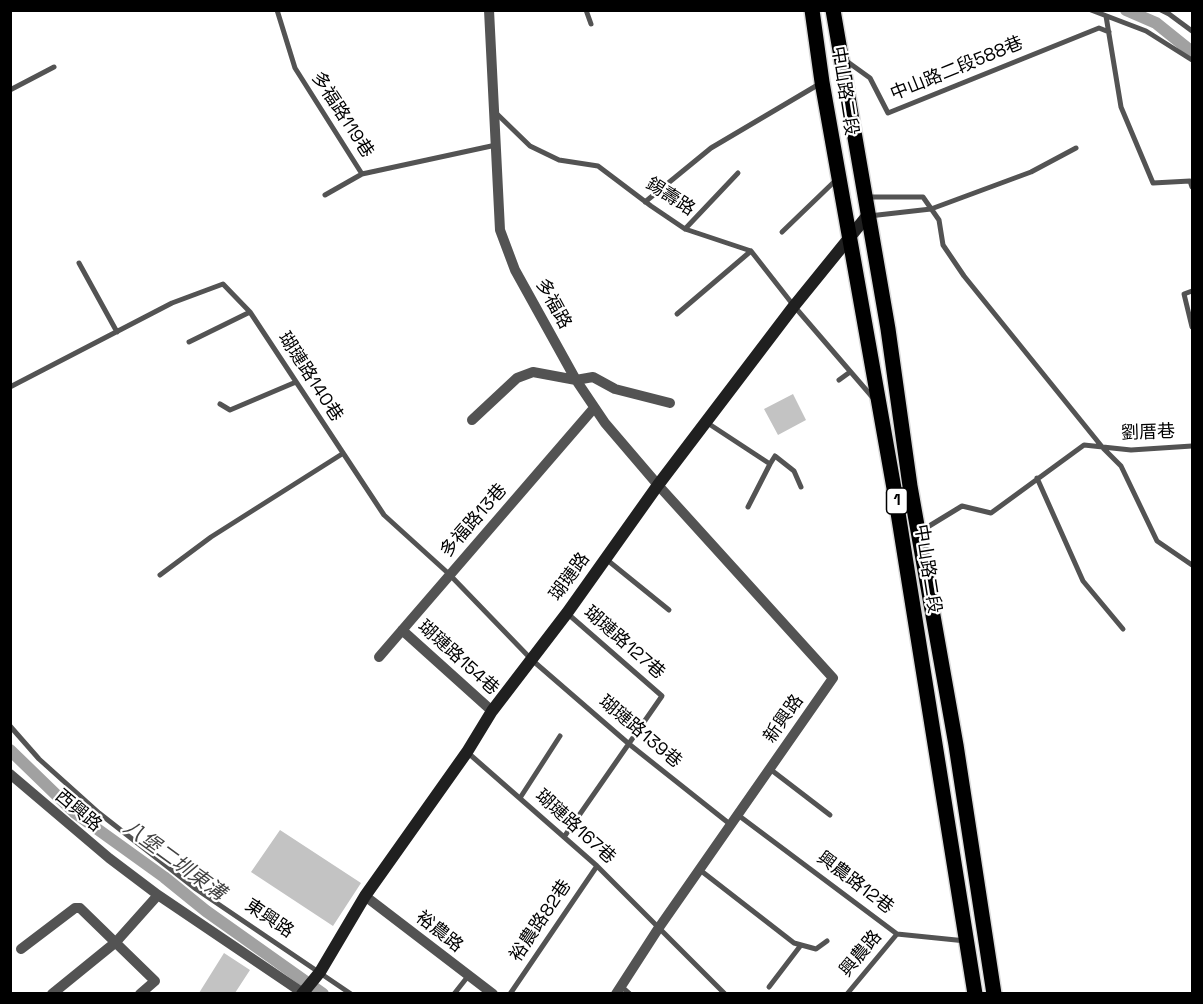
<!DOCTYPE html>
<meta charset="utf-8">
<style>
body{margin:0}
#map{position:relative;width:1203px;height:1004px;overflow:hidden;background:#fff;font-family:"Space Grotesk",sans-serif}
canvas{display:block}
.frame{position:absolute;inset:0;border:12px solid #000;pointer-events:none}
</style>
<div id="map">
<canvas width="1203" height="1004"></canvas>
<div class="frame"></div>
</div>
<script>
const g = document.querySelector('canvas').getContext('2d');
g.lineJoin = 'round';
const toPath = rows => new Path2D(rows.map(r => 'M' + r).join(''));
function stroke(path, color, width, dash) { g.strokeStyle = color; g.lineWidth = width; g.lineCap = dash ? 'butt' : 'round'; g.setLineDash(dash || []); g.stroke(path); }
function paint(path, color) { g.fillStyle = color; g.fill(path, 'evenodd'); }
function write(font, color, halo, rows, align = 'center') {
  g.font = font + ' "Space Grotesk","Noto Sans TC",sans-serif'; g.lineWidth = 4.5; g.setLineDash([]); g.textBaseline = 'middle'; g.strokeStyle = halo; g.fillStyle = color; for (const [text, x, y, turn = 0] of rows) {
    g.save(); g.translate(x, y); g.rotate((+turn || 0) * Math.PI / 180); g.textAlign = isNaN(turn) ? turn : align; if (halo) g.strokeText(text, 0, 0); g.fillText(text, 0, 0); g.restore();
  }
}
stroke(toPath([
 [1126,10,1156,23,1192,52],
 [10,750,75,813,164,877,206,911,323,994]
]), '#a1a1a1', 12);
paint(toPath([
 [793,394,806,420,778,435,764,409],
 [280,830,361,883,333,926,251,872],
 [224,953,250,970,235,993,199,993]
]), '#c3c3c3');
const primary = toPath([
 [812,10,822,82,895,494,975,994],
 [833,10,888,329,910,486,956,745,994,994]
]);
stroke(primary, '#dbdbdb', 18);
stroke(toPath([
 [277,10,295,68,362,174,496,145],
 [586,10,591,24],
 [1091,10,1146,31,1192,60],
 [1161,10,1169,14,1192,31],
 [1106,16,1121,107,1153,183,1190,181,1192,187],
 [845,60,870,78,888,113,1099,28,1109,32],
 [10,90,54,67],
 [496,113,530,146,559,160,598,166,651,206,685,229,751,251,794,306,874,399],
 [325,195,362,174],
 [866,197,923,197,939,220,943,245,964,276,1103,448,1121,466,1157,541,1192,565],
 [645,202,711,148,821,83],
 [869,216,931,209,1031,172,1076,148],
 [685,229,738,173],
 [782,232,836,180],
 [79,263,117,332],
 [677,314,751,251],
 [1192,327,1184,294,1192,291],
 [189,342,250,312],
 [839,380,850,372],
 [10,387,172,303,223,284,250,312,384,515,449,574,532,660,629,744,731,825],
 [220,404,230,410,296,382],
 [706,422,770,464,775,456,794,471,801,487],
 [1037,478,1083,581,1123,629],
 [748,507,770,464],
 [921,531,962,506,991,513,1084,445,1131,450,1192,446],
 [606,559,669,610],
 [160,575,211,537,342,454],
 [10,726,39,759,99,813,196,889,351,994],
 [467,752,597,866,725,994],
 [770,769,830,815],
 [520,798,560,736],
 [738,815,897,934,966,941],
 [564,837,662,696,568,614],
 [700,870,794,943,816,949,827,941],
 [621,986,630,994],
 [769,987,801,945],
 [454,994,469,975],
 [510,994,597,866],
 [847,994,897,934]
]), '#535353', 5);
stroke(toPath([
 [489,10,500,230,515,270,576,380,605,423,658,485,833,678,658,929,616,994],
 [472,420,517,378,533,372,576,380,593,377,615,389,670,403],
 [402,630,492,711],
 [379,657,594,408],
 [10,774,109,858,158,895,303,993],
 [365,896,493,994],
 [21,949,75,908,80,908,155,981,140,994],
 [52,994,116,942,158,895]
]), '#535353', 10);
stroke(toPath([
 [302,994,320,972,365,896,467,752,492,711,567,613,658,485,794,306,867,216]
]), '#202020', 12);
stroke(primary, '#000', 15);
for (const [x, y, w] of [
 [897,501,21]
]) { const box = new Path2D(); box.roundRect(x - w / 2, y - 13, w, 26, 4.5); g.fillStyle = '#fff'; g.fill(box); stroke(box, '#000', 1.5); }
write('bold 16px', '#000', null, [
 ["1",897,501]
]);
write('18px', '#000', '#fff', [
 ["中山路二段588巷",957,69,-22],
 ["中山路二段",844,91,81],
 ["多福路119巷",342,115,57],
 ["錫壽路",670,197,33],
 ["多福路",553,304,61],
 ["瑚璉路140巷",310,377,57],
 ["劉厝巷",1148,433,-2],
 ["多福路13巷",474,521,-49],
 ["中山路二段",927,569,81],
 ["瑚璉路",570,577,-54],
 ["瑚璉路127巷",624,643,41],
 ["瑚璉路154巷",458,658,42],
 ["新興路",784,719,-55],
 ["瑚璉路139巷",640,732,40],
 ["西興路",78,811,40],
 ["瑚璉路167巷",575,827,42],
 ["興農路12巷",855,883,37],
 ["東興路",269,919,34],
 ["裕農路82巷",541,921,-56],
 ["裕農路",439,932,38],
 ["興農路",861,954,-50]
]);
write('italic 20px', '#424242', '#fff', [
 ["八堡二圳東溝",174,861,36]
]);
</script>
